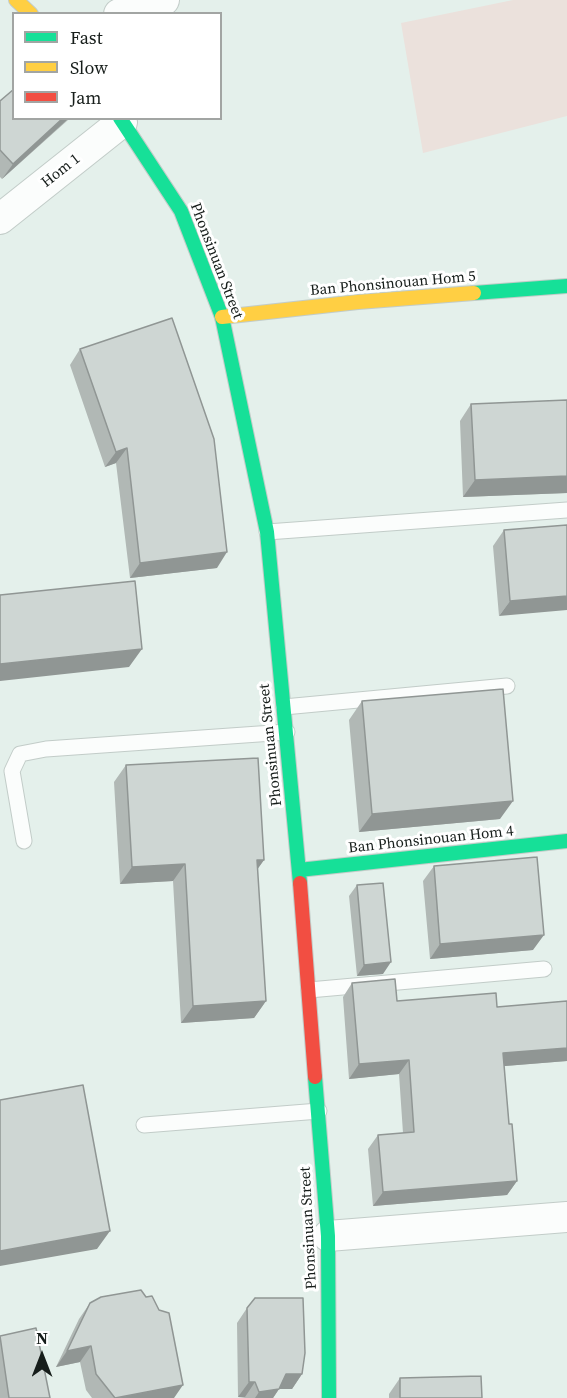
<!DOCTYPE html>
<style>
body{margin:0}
#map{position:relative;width:567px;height:1398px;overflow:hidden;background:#e4f0eb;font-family:"Source Serif 4",serif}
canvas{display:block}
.legend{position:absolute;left:12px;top:12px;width:210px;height:108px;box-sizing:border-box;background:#fff;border:2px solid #a2a5a3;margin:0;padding:8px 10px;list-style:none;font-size:18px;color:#161d1a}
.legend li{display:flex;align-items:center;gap:12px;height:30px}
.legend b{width:30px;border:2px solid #a2a5a3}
.north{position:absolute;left:12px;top:1326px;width:60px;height:60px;-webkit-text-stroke:4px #fff;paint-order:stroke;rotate:0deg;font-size:16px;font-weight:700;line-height:24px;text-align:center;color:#161d1a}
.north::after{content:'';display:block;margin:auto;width:21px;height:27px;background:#161d1a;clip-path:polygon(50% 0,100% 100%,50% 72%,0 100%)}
</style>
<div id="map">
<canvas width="567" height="1398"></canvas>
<ul class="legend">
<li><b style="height:8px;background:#16e098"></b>Fast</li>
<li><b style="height:8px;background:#ffcf43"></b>Slow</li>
<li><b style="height:8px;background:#f24e42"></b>Jam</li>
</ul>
<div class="north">N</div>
</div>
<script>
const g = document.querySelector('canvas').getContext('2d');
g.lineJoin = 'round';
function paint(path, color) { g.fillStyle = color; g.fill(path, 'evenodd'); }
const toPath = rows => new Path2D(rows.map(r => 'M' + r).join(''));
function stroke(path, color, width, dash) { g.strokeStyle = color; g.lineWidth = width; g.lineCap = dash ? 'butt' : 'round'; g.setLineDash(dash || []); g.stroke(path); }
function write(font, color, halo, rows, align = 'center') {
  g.font = font + ' "Source Serif 4",serif'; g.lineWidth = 6; g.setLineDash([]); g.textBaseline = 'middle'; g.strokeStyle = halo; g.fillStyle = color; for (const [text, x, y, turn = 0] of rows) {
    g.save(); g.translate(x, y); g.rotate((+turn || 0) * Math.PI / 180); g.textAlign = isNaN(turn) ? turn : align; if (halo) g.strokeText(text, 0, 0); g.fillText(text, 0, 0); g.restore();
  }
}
paint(toPath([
 [513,0,567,0,567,116,423,153,401,23]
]), '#ebe1dc');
const lane = toPath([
 [267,532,567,510],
 [284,707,507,686],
 [24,841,12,771,20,754,46,749,287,732],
 [309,990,544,969],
 [144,1125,319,1111]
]);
const street = toPath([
 [119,14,164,0],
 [0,219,122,122],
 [328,1236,567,1217]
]);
const fast = toPath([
 [120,118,181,211,222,317,267,532,300,883],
 [474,293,567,286],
 [299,870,567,841],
 [315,1077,328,1236,329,1398]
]);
const slow = toPath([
 [16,0,31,14],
 [222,317,358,302,474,293]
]);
const jam = toPath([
 [300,883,315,1077]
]);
stroke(lane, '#c2ccc8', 17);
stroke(street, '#c2ccc8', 32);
stroke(fast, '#c2ccc8', 16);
stroke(slow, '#c2ccc8', 16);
stroke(jam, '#c2ccc8', 16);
stroke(lane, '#fbfdfc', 15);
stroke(street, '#fbfdfc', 30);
stroke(fast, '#16e098', 14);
stroke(slow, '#ffcf43', 14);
stroke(jam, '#f24e42', 14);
paint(toPath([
 [0,101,68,120,2,179,0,177],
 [80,349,217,568,130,578,116,463,105,467,70,365],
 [567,400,567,493,463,497,460,421,471,404],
 [567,525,499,616,493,546,504,530],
 [362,701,500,819,359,832,349,720],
 [126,765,264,860,257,869,266,1001,254,1018,181,1023,173,881,120,884,114,782],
 [434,866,533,950,430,959,423,881],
 [357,885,383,974,357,976,349,896],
 [352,983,397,1001,497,1007,567,1001,567,1061,504,1066,509,1124,517,1181,507,1195,373,1206,368,1149,378,1135,403,1133,399,1074,349,1079,343,997],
 [90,1303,174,1398,92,1398,86,1390,80,1362,56,1367,79,1319],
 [247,1308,302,1374,292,1389,279,1389,273,1398,245,1398,238,1397,237,1323],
 [0,1336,50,1398,0,1398],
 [400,1378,482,1398,389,1398,389,1394]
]), '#b1b8b5');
paint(toPath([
 [63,118,69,118,2,179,13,164],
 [127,448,116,463,105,467,116,452],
 [567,476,567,493,463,497,475,480],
 [227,552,217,568,130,578,140,563],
 [567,596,567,610,499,616,510,601],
 [142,649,129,667,0,681,0,664],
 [513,801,500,819,359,832,372,814],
 [257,860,264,860,252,877],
 [185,864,173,881,120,884,132,867],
 [544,935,533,950,430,959,440,944],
 [391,962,383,974,357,976,364,965],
 [266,1001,254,1018,181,1023,193,1006],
 [567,1048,567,1061,493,1067,503,1053],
 [409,1060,399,1074,349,1079,359,1064],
 [517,1181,507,1195,373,1206,383,1192],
 [110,1231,97,1249,0,1266,0,1251],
 [91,1346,80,1362,56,1367,67,1351],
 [286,1374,302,1374,292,1389,279,1389,273,1398,255,1398,259,1392],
 [249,1382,255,1382,245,1397,238,1397],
 [183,1385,174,1398,117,1398]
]), '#909694');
const building = toPath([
 [14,89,14,118,63,118,13,164,0,150,0,101,14,89],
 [172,318,214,439,227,552,140,563,127,448,116,452,80,349,172,318],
 [567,400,567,476,475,480,471,404,567,400],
 [567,525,567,596,510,601,504,530,567,525],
 [135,581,142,649,0,664,0,595,135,581],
 [503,689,513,801,372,814,362,701,503,689],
 [258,758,264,860,257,860,266,1001,193,1006,185,864,132,867,126,765,258,758],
 [537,857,544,935,440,944,434,866,537,857],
 [383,883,391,962,364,965,357,885,383,883],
 [395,979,397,1001,496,993,497,1007,567,1001,567,1048,503,1053,509,1124,512,1124,517,1181,383,1192,378,1135,414,1132,409,1060,359,1064,352,983,395,979],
 [83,1085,110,1231,0,1251,0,1100,83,1085],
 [141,1290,146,1297,152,1296,159,1310,169,1313,183,1385,115,1398,96,1374,91,1346,67,1351,90,1303,101,1297,141,1290],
 [255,1298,303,1298,305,1353,302,1374,286,1374,279,1389,259,1392,255,1382,249,1382,247,1308,255,1298],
 [36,1328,50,1398,9,1398,0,1336,36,1328],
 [481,1376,482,1398,400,1398,400,1378,481,1376]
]);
paint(building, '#ced6d3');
stroke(building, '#909694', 1.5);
write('15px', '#161d1a', '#fff', [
 ["Hom 1",61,171,-38],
 ["Phonsinuan Street",216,261,69],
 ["Ban Phonsinouan Hom 5",393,284,-5],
 ["Phonsinuan Street",271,745,-96],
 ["Ban Phonsinouan Hom 4",431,840,-6],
 ["Phonsinuan Street",309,1228,-93]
]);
</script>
